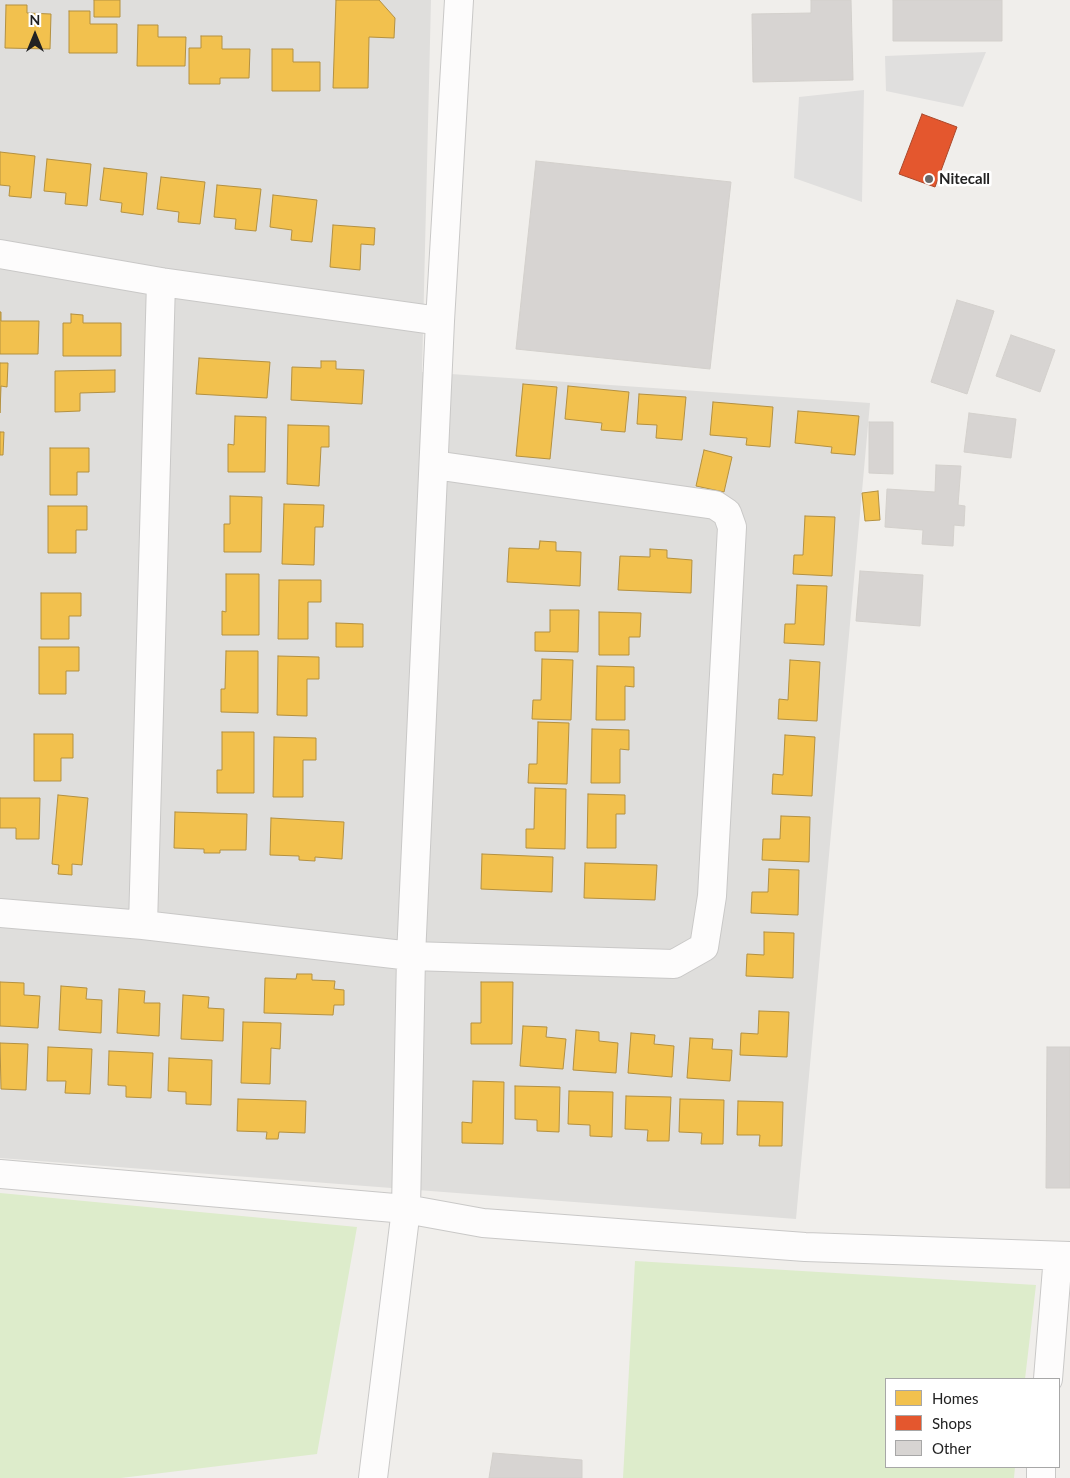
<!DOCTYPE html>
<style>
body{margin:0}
#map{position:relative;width:1070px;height:1478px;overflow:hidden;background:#f0eeeb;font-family:Lato,sans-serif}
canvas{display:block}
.legend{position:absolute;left:885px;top:1378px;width:175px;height:90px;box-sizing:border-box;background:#fff;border:1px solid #a7a7a7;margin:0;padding:6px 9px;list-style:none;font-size:15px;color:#222}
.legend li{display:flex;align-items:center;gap:10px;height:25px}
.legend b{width:25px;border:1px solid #a7a7a7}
.north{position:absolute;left:10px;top:10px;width:50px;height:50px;-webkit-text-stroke:4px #fff;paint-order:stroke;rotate:0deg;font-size:14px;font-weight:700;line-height:20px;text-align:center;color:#222}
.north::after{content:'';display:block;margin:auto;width:18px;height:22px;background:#222;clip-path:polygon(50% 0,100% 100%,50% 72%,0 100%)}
</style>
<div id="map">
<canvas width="1070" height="1478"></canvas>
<ul class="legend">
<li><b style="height:14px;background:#f2c14e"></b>Homes</li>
<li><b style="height:14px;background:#e4572e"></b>Shops</li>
<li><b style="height:14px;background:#d7d4d2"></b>Other</li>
</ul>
<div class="north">N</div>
</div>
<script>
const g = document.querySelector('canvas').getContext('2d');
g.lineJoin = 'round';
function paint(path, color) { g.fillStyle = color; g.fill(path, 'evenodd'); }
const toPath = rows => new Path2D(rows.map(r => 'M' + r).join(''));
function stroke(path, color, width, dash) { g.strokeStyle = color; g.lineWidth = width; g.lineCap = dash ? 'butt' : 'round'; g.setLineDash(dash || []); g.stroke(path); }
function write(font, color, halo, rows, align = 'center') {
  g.font = font + ' Lato,sans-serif'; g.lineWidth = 5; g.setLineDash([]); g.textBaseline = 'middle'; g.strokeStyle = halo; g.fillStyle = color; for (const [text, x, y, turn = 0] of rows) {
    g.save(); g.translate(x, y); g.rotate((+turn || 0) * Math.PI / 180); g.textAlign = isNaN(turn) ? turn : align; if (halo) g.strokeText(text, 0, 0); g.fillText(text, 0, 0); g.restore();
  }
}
paint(toPath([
 [0,0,431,0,422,372,870,403,796,1219,0,1158]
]), '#dfdedc');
paint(toPath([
 [0,1193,357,1227,317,1454,121,1478,0,1478],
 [635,1261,1036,1285,1025,1379,886,1379,886,1467,1015,1467,1014,1478,623,1478]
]), '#ddeccb');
paint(toPath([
 [986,52,963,107,886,91,885,56],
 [864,90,862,202,794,178,799,97]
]), '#e0dfde');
const homes = toPath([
 [94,0,120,0,120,17,94,17,94,0],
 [336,0,379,0,395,18,394,38,369,37,368,88,333,88,336,0],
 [6,5,27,5,27,13,51,14,50,49,5,48,6,5],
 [69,11,90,11,90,24,117,24,117,53,69,53,69,11],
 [138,25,158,25,158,37,186,37,185,66,137,66,138,25],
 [201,36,222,36,222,49,250,49,249,78,220,78,220,84,189,84,189,48,201,48,201,36],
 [272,49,293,49,293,62,320,62,320,91,272,91,272,49],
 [0,152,35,156,31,198,9,196,10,186,0,185,0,152],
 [47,159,91,164,87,206,65,204,66,193,44,191,47,159],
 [104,168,147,173,143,215,121,212,122,203,100,200,104,168],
 [161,177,205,182,200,224,178,222,179,212,157,209,161,177],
 [217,185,261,189,256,231,235,229,236,219,214,217,217,185],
 [273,195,317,200,312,242,291,240,292,230,270,227,273,195],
 [333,225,375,228,374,245,361,244,360,270,330,267,333,225],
 [0,312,1,312,1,321,39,321,38,354,0,354,0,312],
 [71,314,83,315,83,323,121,323,121,356,63,356,63,323,71,323,71,314],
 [199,358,270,362,267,398,196,394,199,358],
 [321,361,336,361,336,369,364,370,362,404,291,400,292,367,321,368,321,361],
 [0,363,8,363,7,387,1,386,0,413,0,363],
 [115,370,115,392,80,393,80,411,55,412,55,371,115,370],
 [523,384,557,387,550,459,516,456,523,384],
 [568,386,629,392,625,432,601,430,602,423,565,419,568,386],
 [639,394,686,397,682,440,656,438,657,425,637,424,639,394],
 [713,402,773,407,770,447,746,445,747,438,710,435,713,402],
 [798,411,859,416,855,455,831,453,832,447,795,443,798,411],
 [235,416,266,417,265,472,228,472,228,444,234,445,235,416],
 [288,425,329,426,329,447,321,447,319,486,287,484,288,425],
 [0,432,4,432,3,455,0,455,0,432],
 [50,448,89,448,89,472,77,472,77,495,50,495,50,448],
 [704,450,732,457,724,492,696,486,704,450],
 [878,491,880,520,865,521,862,493,878,491],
 [230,496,262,497,261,552,224,552,224,524,230,524,230,496],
 [284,504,324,505,323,527,315,527,314,565,282,564,284,504],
 [48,506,87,506,87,530,76,530,76,553,48,553,48,506],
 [805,516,835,517,832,576,793,574,794,555,803,555,805,516],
 [540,541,556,542,556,551,581,552,580,586,507,582,509,548,539,549,540,541],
 [650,549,667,550,667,558,692,560,691,593,618,590,620,556,650,557,650,549],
 [226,574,259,574,259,635,222,635,222,611,226,612,226,574],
 [279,580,321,580,321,602,308,602,308,639,278,639,279,580],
 [797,585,827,586,824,645,784,643,785,624,795,624,797,585],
 [41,593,81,593,81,616,69,616,69,639,41,639,41,593],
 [550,610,579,610,578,652,535,651,535,632,550,632,550,610],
 [599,612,641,613,640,637,629,637,629,655,599,655,599,612],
 [336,623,363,624,363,647,336,647,336,623],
 [39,647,79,647,79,671,66,671,66,694,39,694,39,647],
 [226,651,258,651,258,713,221,712,221,689,225,689,226,651],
 [278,656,319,657,319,679,307,679,307,716,277,715,278,656],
 [542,659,573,660,571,720,532,719,533,700,541,700,542,659],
 [790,660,820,662,817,721,778,719,779,699,788,700,790,660],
 [597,666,634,667,634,687,625,686,625,720,596,720,597,666],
 [538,722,569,723,567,784,528,783,529,764,537,764,538,722],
 [592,729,629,730,629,750,620,749,620,783,591,783,592,729],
 [222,732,254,732,254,793,217,793,217,770,222,770,222,732],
 [34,734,73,734,73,758,61,758,61,781,34,781,34,734],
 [785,735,815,737,812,796,772,794,773,774,783,775,785,735],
 [274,737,316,738,316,760,303,760,303,797,273,797,274,737],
 [535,788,566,789,565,849,526,848,526,829,534,829,535,788],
 [588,794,625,795,625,814,616,814,616,848,587,848,588,794],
 [58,795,88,798,82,865,72,864,72,875,58,874,59,865,52,864,58,795],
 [0,798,40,798,39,839,16,839,16,828,0,828,0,798],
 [175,812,247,814,246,850,220,850,220,853,204,853,204,849,174,848,175,812],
 [781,816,810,817,809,862,762,860,763,839,780,839,781,816],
 [271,818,344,822,342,859,315,857,315,861,299,860,299,856,270,855,271,818],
 [482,854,553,857,552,892,481,889,482,854],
 [585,863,657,865,655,900,584,898,585,863],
 [769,869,799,870,798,915,751,913,752,892,768,892,769,869],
 [764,932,794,933,793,978,746,976,747,954,764,955,764,932],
 [297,974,312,974,312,980,335,981,334,989,344,990,344,1005,334,1005,333,1015,264,1013,265,978,296,979,297,974],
 [0,982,24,983,24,995,40,996,38,1028,0,1026,0,982],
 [481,982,513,982,512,1044,471,1044,471,1023,481,1023,481,982],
 [61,986,87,988,86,999,102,1000,101,1033,59,1030,61,986],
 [119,989,145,991,144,1003,160,1003,159,1036,117,1033,119,989],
 [183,995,209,997,208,1008,224,1009,223,1041,181,1039,183,995],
 [759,1011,789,1012,787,1057,740,1055,741,1033,758,1034,759,1011],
 [243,1022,281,1023,280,1049,271,1048,270,1084,241,1083,243,1022],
 [523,1026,547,1027,546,1037,566,1039,563,1069,520,1066,523,1026],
 [576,1030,599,1032,599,1041,618,1043,616,1073,573,1070,576,1030],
 [631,1033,655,1035,654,1044,674,1046,672,1077,628,1073,631,1033],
 [690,1038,713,1039,712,1049,732,1050,730,1081,687,1078,690,1038],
 [0,1043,28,1044,26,1090,1,1089,0,1043],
 [48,1047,92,1049,90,1094,65,1093,66,1081,47,1081,48,1047],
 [109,1051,153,1053,151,1098,126,1097,126,1086,108,1085,109,1051],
 [169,1058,212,1060,211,1105,186,1104,186,1092,168,1091,169,1058],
 [473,1081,504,1082,503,1144,462,1143,462,1122,472,1123,473,1081],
 [515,1086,560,1087,559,1132,537,1131,537,1120,515,1119,515,1086],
 [569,1091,613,1092,612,1137,590,1136,590,1125,568,1124,569,1091],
 [626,1096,671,1097,669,1141,647,1141,648,1130,625,1129,626,1096],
 [238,1099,306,1101,305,1133,279,1132,278,1139,266,1139,267,1132,237,1131,238,1099],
 [680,1099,724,1100,723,1144,701,1144,702,1133,679,1132,680,1099],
 [738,1101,783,1102,782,1146,759,1146,760,1135,737,1135,738,1101]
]);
paint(homes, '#f2c14e');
stroke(homes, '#b49141', 1);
const shops = toPath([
 [922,114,957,127,935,187,899,174,922,114]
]);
paint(shops, '#e4572e');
stroke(shops, '#aa472a', 1);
const building = toPath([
 [811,0,851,0,853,80,753,82,752,14,811,13,811,0],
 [893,0,1002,0,1002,41,893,41,893,0],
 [536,161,731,182,710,369,516,349,536,161],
 [957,300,994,311,967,394,931,382,957,300],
 [1011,335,1055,350,1040,392,996,376,1011,335],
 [969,413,1016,419,1011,458,964,452,969,413],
 [869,422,893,422,893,474,869,473,869,422],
 [936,465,961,466,958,505,965,506,964,526,954,525,953,546,922,544,923,530,885,527,887,489,935,492,936,465],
 [860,571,923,575,920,626,856,621,860,571],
 [1047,1047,1070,1047,1070,1188,1046,1188,1047,1047],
 [493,1453,582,1460,582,1478,489,1478,493,1453]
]);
paint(building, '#d7d4d2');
stroke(building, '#d3d0cc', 1);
const minor = toPath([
 [0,254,161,282,440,321],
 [0,913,143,925,411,956,674,964,704,947,712,896,732,527,727,513,715,505,434,465],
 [143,925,161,282],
 [0,1174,406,1209,483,1223,805,1247,1070,1256],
 [1048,1379,1058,1256],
 [373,1478,406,1209,411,956,440,321,459,0],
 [1041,1478,1041,1467]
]);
stroke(minor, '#c9c8c7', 30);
stroke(minor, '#fdfcfc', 28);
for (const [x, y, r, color] of [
 [929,179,5,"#6a6968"]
]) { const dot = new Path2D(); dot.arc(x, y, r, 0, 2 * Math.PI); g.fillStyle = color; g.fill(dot); stroke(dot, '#fff', 2); }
write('bold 15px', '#222', '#fff', [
 ["Nitecall",939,179]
], 'left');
</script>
